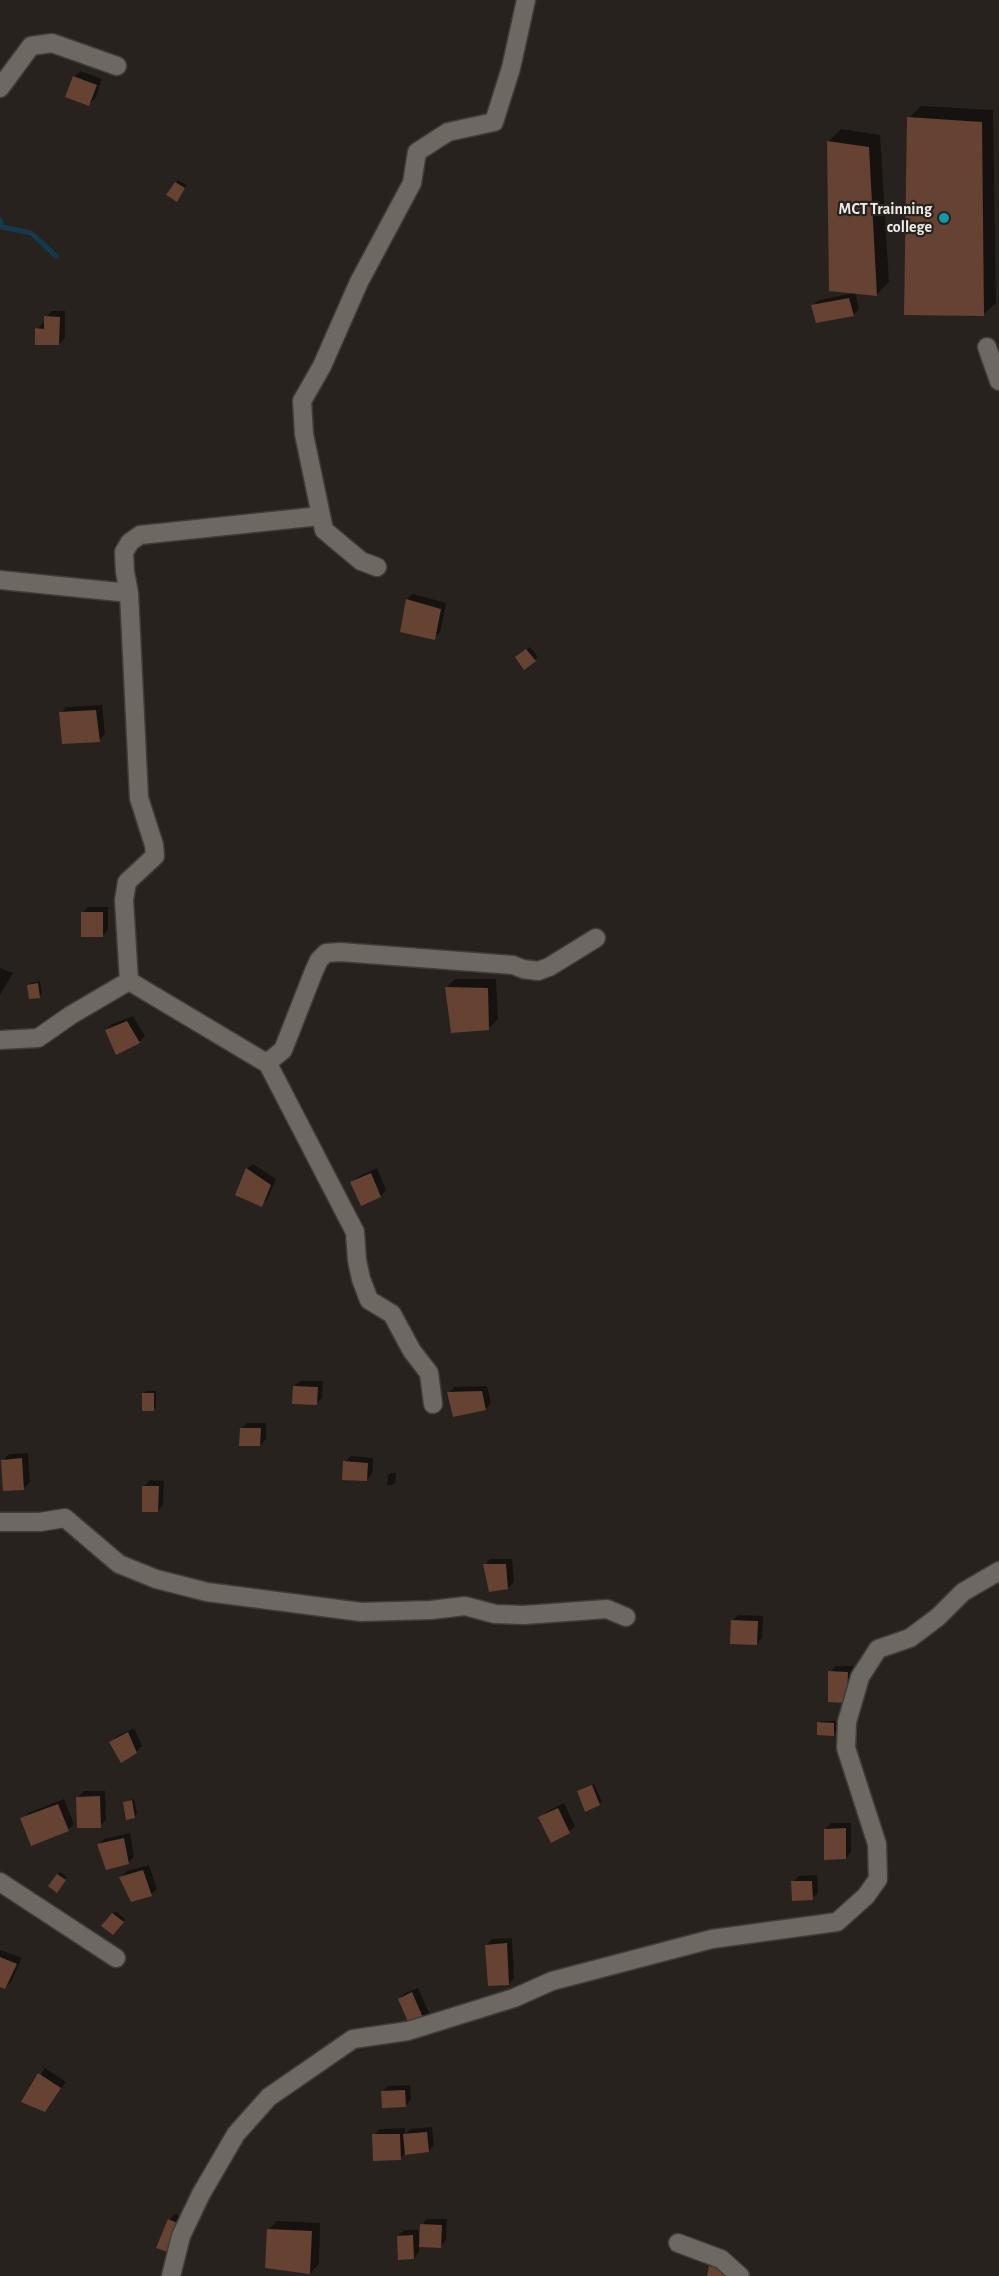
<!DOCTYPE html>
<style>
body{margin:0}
canvas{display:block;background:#27221d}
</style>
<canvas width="999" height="2276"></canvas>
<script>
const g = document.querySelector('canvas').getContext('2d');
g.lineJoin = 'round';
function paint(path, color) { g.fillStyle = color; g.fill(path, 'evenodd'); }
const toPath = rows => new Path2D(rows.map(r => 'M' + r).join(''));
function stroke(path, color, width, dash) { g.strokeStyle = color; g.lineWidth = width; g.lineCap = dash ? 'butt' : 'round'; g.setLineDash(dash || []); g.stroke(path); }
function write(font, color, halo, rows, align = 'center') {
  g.font = font + ' "Alegreya Sans",sans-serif'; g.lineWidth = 4.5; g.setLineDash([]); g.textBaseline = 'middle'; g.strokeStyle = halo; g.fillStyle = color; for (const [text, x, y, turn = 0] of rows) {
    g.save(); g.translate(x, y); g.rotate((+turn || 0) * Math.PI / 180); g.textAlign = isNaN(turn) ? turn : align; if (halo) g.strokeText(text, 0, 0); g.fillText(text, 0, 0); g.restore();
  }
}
paint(toPath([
 [80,71,102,79,95,99,89,104,74,77],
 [921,106,993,110,996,303,983,315,909,118],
 [841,129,880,135,889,282,877,294,855,292,859,309,854,315,813,305,819,300,854,293,829,141],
 [178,180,187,185,179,198,168,195],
 [52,311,65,311,65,338,59,344,37,329,43,323,46,323,46,317],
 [413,594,446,603,440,632,434,638,401,630,407,599],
 [530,647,538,657,525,668,519,655],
 [102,705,105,734,99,740,61,713,66,707],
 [88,907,108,907,108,930,102,936,82,913],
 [0,968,13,973,0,995],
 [455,979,496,979,498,1019,489,1028,446,988],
 [40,981,42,994,39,996,29,985,31,983],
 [133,1016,145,1036,139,1042,106,1030,112,1024],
 [253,1164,276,1179,267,1200,261,1205,247,1169],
 [377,1168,386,1190,381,1196,362,1204,352,1182,358,1177],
 [300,1381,323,1381,322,1398,317,1403,294,1386],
 [487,1386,491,1403,486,1409,449,1393,454,1387],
 [146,1391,156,1391,156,1407,153,1409,144,1393],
 [247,1423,266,1423,266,1439,260,1445,241,1429],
 [28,1453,30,1482,24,1488,3,1460,9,1454],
 [351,1456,373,1458,372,1474,367,1480,345,1462],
 [391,1473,396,1473,395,1483,392,1485,387,1485,388,1475],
 [150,1480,164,1481,163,1505,158,1511,144,1486],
 [490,1559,512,1559,514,1582,508,1588,485,1565],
 [738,1615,763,1616,762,1638,756,1644,732,1621],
 [836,1666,853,1666,852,1695,830,1672],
 [821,1721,836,1721,836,1732,833,1734,819,1723],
 [134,1728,142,1746,136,1752,111,1742,117,1736],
 [594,1784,602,1802,599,1804,579,1791],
 [84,1791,105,1791,106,1820,100,1826,78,1797],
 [64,1799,74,1824,68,1830,22,1819,28,1813],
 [134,1799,137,1814,134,1817,124,1802],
 [564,1803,575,1826,569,1832,540,1818,546,1812],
 [831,1823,851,1823,851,1852,846,1858,825,1829],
 [130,1833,134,1857,128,1863,99,1844,104,1839],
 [149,1865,157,1889,151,1894,121,1877,127,1871],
 [60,1872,67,1877,59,1888,58,1875],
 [817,1875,818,1893,812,1898,793,1882,799,1876],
 [115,1911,125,1919,113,1933,113,1914],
 [512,1938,514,1978,509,1984,486,1945,492,1939],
 [0,1950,22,1958,11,1982,5,1987,0,1985],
 [418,1988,429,2013,423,2018,399,1999,405,1993],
 [45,2068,66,2082,45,2110,23,2101],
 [410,2085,411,2100,405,2106,382,2092,388,2086],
 [432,2127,434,2145,428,2151,405,2153,400,2158,374,2135,380,2129,405,2128,405,2134,410,2129],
 [175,2214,184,2218,158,2247,169,2220],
 [427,2219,447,2219,446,2240,441,2246,419,2245,419,2252,414,2258,398,2236,404,2230,418,2230,419,2238,421,2238,422,2225],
 [277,2221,320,2223,319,2264,310,2273,268,2230]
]), '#0007');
stroke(toPath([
 [0,220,2,227,31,233,56,256]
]), '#143a4f', 5);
paint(toPath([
 [73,76,97,85,89,106,65,97],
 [907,117,982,122,984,316,904,315],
 [827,141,869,147,877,296,829,291],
 [175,182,185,188,177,202,166,195],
 [849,298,854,316,816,323,811,305],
 [44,316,60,317,59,345,35,345,35,328,44,329],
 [406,599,441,609,435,640,400,632],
 [526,649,536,661,524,670,515,657],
 [96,710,100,742,62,744,59,712],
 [81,912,103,912,103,937,81,937],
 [38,983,40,998,29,999,27,985],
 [445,987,488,988,489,1030,451,1033],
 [127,1021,140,1043,116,1055,105,1030],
 [246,1168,271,1185,262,1207,235,1195],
 [371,1173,381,1197,361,1206,350,1182],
 [293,1386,318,1387,317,1405,292,1404],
 [482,1391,486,1410,453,1417,447,1392],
 [142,1393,154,1393,154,1411,142,1411],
 [240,1428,261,1428,260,1446,239,1446],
 [22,1458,24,1490,3,1491,1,1460],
 [343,1461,368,1463,367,1481,342,1480],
 [142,1486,159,1486,158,1512,142,1512],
 [483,1564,506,1564,508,1589,489,1592],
 [731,1620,758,1621,757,1645,730,1644],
 [828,1671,848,1672,847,1703,828,1702],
 [817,1722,834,1723,834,1736,817,1735],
 [128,1732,137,1753,121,1763,109,1742],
 [592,1785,600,1805,585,1812,577,1791],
 [100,1796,101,1828,77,1828,76,1797],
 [132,1800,135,1818,126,1820,123,1802],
 [58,1804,69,1831,31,1846,20,1818],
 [558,1808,570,1833,551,1843,538,1817],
 [846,1828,846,1859,824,1860,824,1829],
 [124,1838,129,1864,106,1870,97,1844],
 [143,1870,152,1896,131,1902,119,1877],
 [57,1874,66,1880,57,1893,48,1886],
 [791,1881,812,1881,813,1900,792,1901],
 [112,1913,124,1922,113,1935,101,1926],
 [507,1943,509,1985,488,1986,485,1945],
 [0,1957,17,1964,5,1989,0,1987],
 [412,1992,424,2020,410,2026,398,1999],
 [38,2073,61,2088,45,2112,21,2102],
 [405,2090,406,2107,382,2108,381,2091],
 [427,2132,429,2152,405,2155,403,2134],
 [372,2134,400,2134,401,2160,373,2161],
 [168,2219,180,2224,168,2252,156,2248],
 [420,2224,442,2225,441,2248,419,2247],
 [267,2229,312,2231,310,2274,265,2268],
 [413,2235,414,2259,398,2260,397,2236],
 [709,2266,729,2270,728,2276,707,2276]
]), '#654232');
const minor = toPath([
 [0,88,31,46,52,43,117,66],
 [987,347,999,381],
 [377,567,361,561,324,530,304,434,302,401,322,366,359,282,412,183,417,152,448,132,494,122,511,68,526,0],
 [0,580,129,593],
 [129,981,124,900,127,882,155,856,154,845,139,798,129,593,125,572,124,552,130,542,140,535,320,516],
 [0,1040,38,1038,71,1015,129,981,268,1064,355,1232,357,1260,361,1279,369,1300,392,1314,412,1351,429,1373,433,1404],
 [267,1063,283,1050,314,971,319,960,326,953,340,952,513,965,523,969,538,971,549,967,596,938],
 [0,1522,40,1522,65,1518,119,1564,156,1579,207,1592,361,1612,431,1610,465,1606,495,1614,524,1615,607,1609,626,1617],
 [0,1882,116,1958],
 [678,2243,721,2259,740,2276],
 [171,2276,181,2236,201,2194,236,2134,269,2097,353,2039,408,2031,514,1998,552,1981,712,1939,837,1922,866,1896,878,1879,877,1844,846,1748,847,1722,860,1677,878,1649,910,1638,938,1617,963,1592,999,1571]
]);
stroke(minor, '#403c38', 21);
stroke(minor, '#6d6861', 18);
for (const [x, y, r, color] of [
 [944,218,6,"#0f9aa8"]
]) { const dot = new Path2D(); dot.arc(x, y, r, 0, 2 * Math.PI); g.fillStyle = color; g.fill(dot); stroke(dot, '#27221d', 2); }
write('bold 16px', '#eeebe7', '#27221d', [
 ["MCT Trainning",932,209],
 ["college",932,227]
], 'right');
</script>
